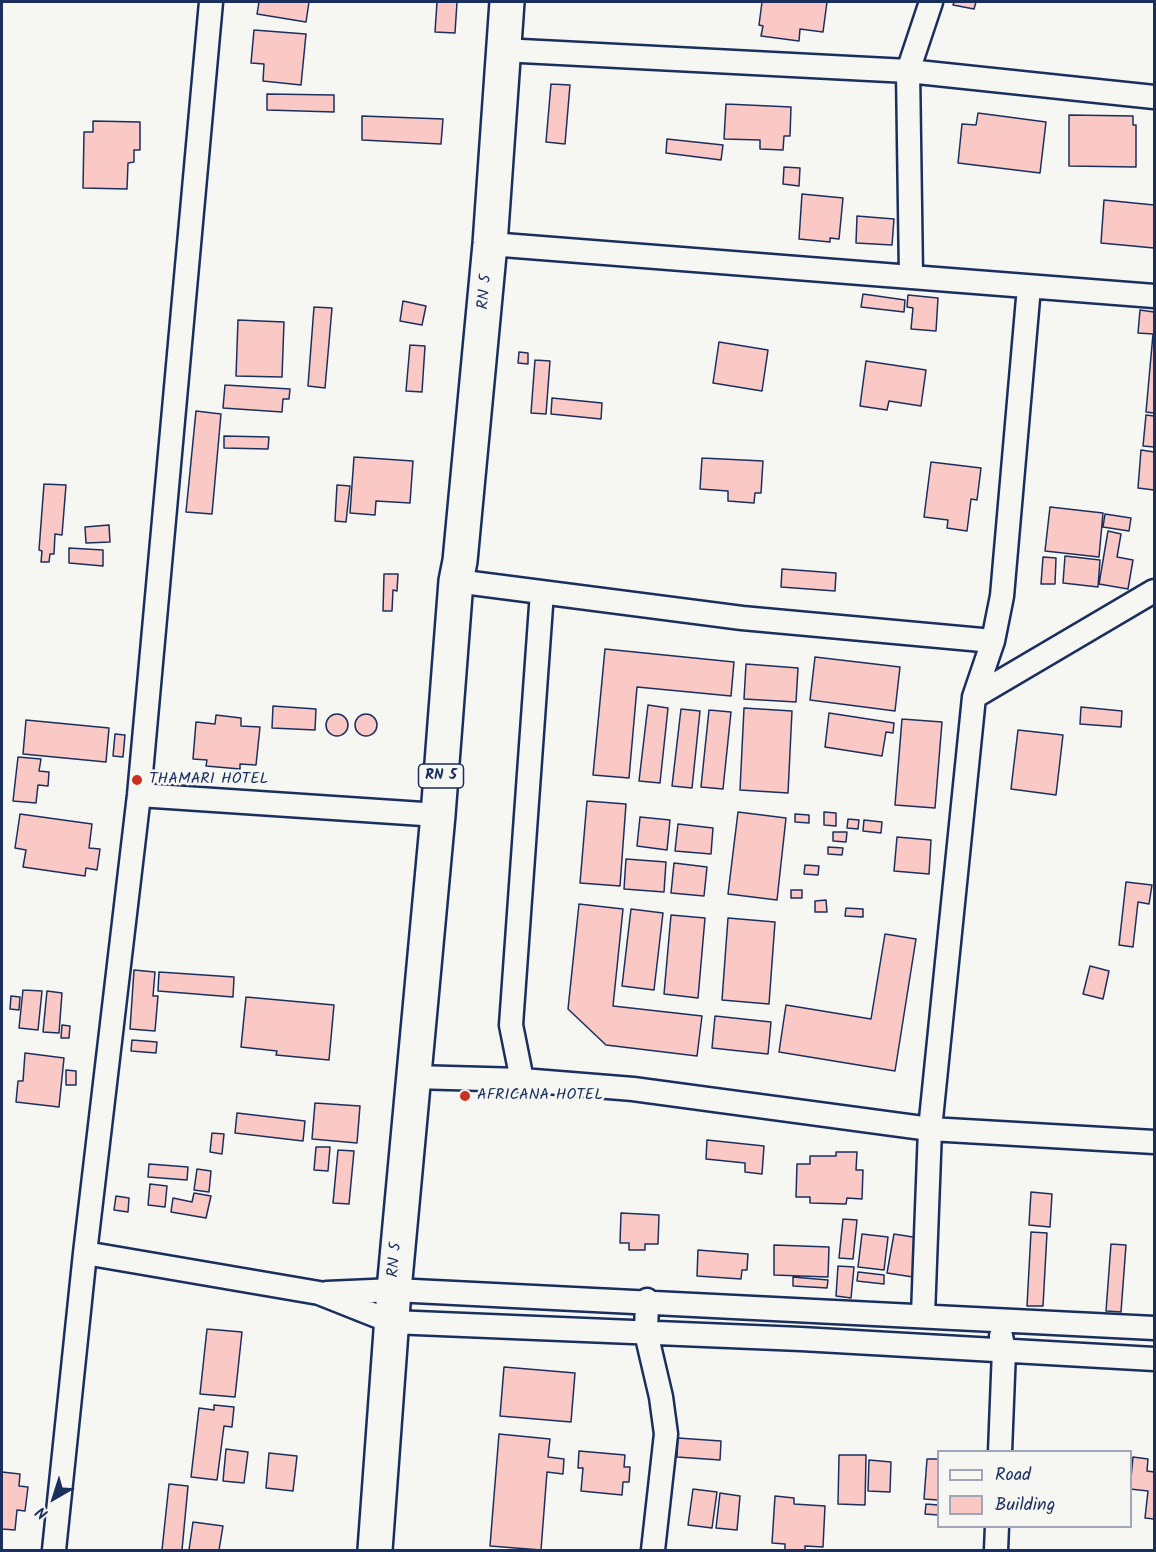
<!DOCTYPE html>
<style>
body{margin:0}
#map{position:relative;width:1156px;height:1552px;overflow:hidden;background:#f6f6f2;font-family:Kalam,sans-serif}
canvas{display:block}
.frame{position:absolute;inset:0;border:3px solid #1b2f5e;pointer-events:none}
.legend{position:absolute;left:937px;top:1450px;width:195px;height:78px;box-sizing:border-box;background:#f6f6f2;border:2px solid #9ea6b7;margin:0;padding:8px 10px;list-style:none;font-size:18px;color:#1b2f5e}
.legend li{display:flex;align-items:center;gap:12px;height:30px}
.legend b{width:30px;border:2px solid #9ea6b7}
.north{position:absolute;left:24px;top:1468px;width:60px;height:60px;-webkit-text-stroke:4px #f6f6f2;paint-order:stroke;rotate:219deg;font-size:16px;font-weight:700;line-height:24px;text-align:center;color:#1b2f5e}
.north::after{content:'';display:block;margin:auto;width:21px;height:27px;background:#1b2f5e;clip-path:polygon(50% 0,100% 100%,50% 72%,0 100%)}
</style>
<div id="map">
<canvas width="1156" height="1552"></canvas>
<div class="frame"></div>
<ul class="legend">
<li><b style="height:8px;background:#f6f6f2"></b>Road</li>
<li><b style="height:16px;background:#fac9c5"></b>Building</li>
</ul>
<div class="north">N</div>
</div>
<script>
const g = document.querySelector('canvas').getContext('2d');
g.lineJoin = 'round';
function paint(path, color) { g.fillStyle = color; g.fill(path, 'evenodd'); }
const toPath = rows => new Path2D(rows.map(r => 'M' + r).join(''));
function stroke(path, color, width, dash) { g.strokeStyle = color; g.lineWidth = width; g.lineCap = dash ? 'butt' : 'round'; g.setLineDash(dash || []); g.stroke(path); }
function write(font, color, halo, rows, align = 'center') {
  g.font = font + ' Kalam,sans-serif'; g.lineWidth = 5; g.setLineDash([]); g.textBaseline = 'middle'; g.strokeStyle = halo; g.fillStyle = color; for (const [text, x, y, turn = 0] of rows) {
    g.save(); g.translate(x, y); g.rotate((+turn || 0) * Math.PI / 180); g.textAlign = isNaN(turn) ? turn : align; if (halo) g.strokeText(text, 0, 0); g.fillText(text, 0, 0); g.restore();
  }
}
const building = toPath([
 [259,2,309,2,306,22,257,14,259,2],
 [437,2,457,2,455,33,435,32,437,2],
 [762,2,827,2,823,32,800,29,799,41,761,36,763,26,759,25,762,2],
 [954,2,976,2,974,9,953,5,954,2],
 [254,30,306,34,301,85,263,81,264,64,251,63,254,30],
 [551,84,570,85,565,144,546,142,551,84],
 [267,94,334,95,334,112,267,110,267,94],
 [726,104,791,107,790,136,784,136,783,150,760,149,760,140,724,139,726,104],
 [978,113,1046,122,1040,173,958,163,962,124,976,125,978,113],
 [1069,115,1133,116,1133,125,1136,125,1136,167,1069,166,1069,115],
 [362,116,443,119,441,144,362,140,362,116],
 [93,121,140,122,140,150,134,150,134,162,128,163,127,189,83,188,84,132,93,132,93,121],
 [667,139,723,145,721,160,666,153,667,139],
 [784,167,800,168,799,186,783,184,784,167],
 [802,194,843,198,839,239,830,238,830,242,799,239,802,194],
 [1104,200,1154,205,1154,248,1101,243,1104,200],
 [857,216,894,219,892,245,856,243,857,216],
 [863,294,905,300,904,312,861,307,863,294],
 [908,295,938,298,936,331,911,329,913,308,907,307,908,295],
 [403,301,426,306,422,325,400,321,403,301],
 [314,307,332,308,325,388,308,386,314,307],
 [1140,310,1154,312,1154,413,1146,412,1153,334,1138,333,1140,310],
 [238,320,284,322,282,377,236,376,238,320],
 [719,342,768,350,762,391,713,383,719,342],
 [410,345,425,346,422,392,406,391,410,345],
 [519,352,528,353,528,364,518,363,519,352],
 [535,360,550,361,546,414,531,413,535,360],
 [866,361,926,370,921,406,889,401,887,410,860,406,866,361],
 [225,385,290,389,289,399,283,399,282,412,223,408,225,385],
 [552,398,602,403,601,419,551,414,552,398],
 [196,411,221,414,212,514,186,512,196,411],
 [1146,415,1154,416,1154,447,1143,446,1146,415],
 [224,436,269,437,268,449,224,448,224,436],
 [1141,450,1154,452,1154,490,1138,488,1141,450],
 [354,457,413,461,410,503,376,501,375,515,350,513,354,457],
 [702,458,763,461,761,493,755,493,754,503,728,501,728,491,700,489,702,458],
 [931,462,981,468,977,500,971,499,967,531,947,528,948,520,924,517,931,462],
 [44,484,66,485,62,535,55,534,54,554,50,554,49,562,41,562,42,551,39,550,44,484],
 [337,485,350,486,346,522,335,521,337,485],
 [1050,507,1103,513,1099,557,1045,551,1050,507],
 [1105,514,1131,518,1129,531,1103,527,1105,514],
 [109,525,110,542,86,543,85,527,109,525],
 [1108,531,1121,534,1117,557,1133,560,1128,589,1099,584,1108,531],
 [69,548,103,550,103,566,69,563,69,548],
 [1065,556,1100,560,1098,587,1063,583,1065,556],
 [1043,557,1056,558,1055,584,1041,584,1043,557],
 [782,569,836,573,835,591,781,587,782,569],
 [384,574,398,574,397,591,393,590,392,611,383,611,384,574],
 [605,649,734,662,731,696,637,687,629,778,593,775,605,649],
 [815,657,900,667,895,711,810,700,815,657],
 [746,664,798,668,796,702,744,699,746,664],
 [648,705,668,708,660,783,639,781,648,705],
 [273,706,316,709,315,730,272,728,273,706],
 [1081,707,1122,711,1121,727,1080,724,1081,707],
 [744,708,792,711,788,793,740,790,744,708],
 [681,709,700,711,692,788,672,786,681,709],
 [709,710,731,712,723,789,701,787,709,710],
 [829,713,894,723,893,733,886,732,882,756,825,747,829,713],
 '355 725a11 11 0 1 1 22 0a11 11 0 1 1-22 0Z',
 '326 725a11 11 0 1 1 22 0a11 11 0 1 1-22 0Z',
 [216,715,241,718,241,726,260,727,256,765,240,764,240,769,206,766,207,760,193,759,196,722,215,724,216,715],
 [902,719,942,722,935,808,895,805,902,719],
 [26,720,109,728,106,762,23,754,26,720],
 [1018,730,1063,735,1056,795,1011,789,1018,730],
 [115,734,125,735,123,757,113,756,115,734],
 [18,757,41,759,39,771,49,772,48,786,38,785,36,803,13,801,18,757],
 [587,801,626,804,620,886,580,883,587,801],
 [738,812,786,818,777,900,728,894,738,812],
 [824,812,836,813,836,826,824,825,824,812],
 [20,814,92,824,89,848,100,849,97,870,86,868,85,876,23,867,26,850,15,848,20,814],
 [795,814,809,815,809,823,795,822,795,814],
 [640,817,670,820,667,850,637,846,640,817],
 [848,819,859,820,858,829,847,828,848,819],
 [864,820,882,822,881,833,863,831,864,820],
 [678,824,713,828,711,854,675,851,678,824],
 [833,832,847,832,846,842,833,841,833,832],
 [897,837,931,840,929,874,894,871,897,837],
 [828,847,843,848,842,855,828,854,828,847],
 [626,859,666,862,664,892,624,889,626,859],
 [674,863,707,867,704,896,671,893,674,863],
 [805,865,819,866,818,875,804,874,805,865],
 [1126,882,1152,885,1149,904,1138,902,1133,947,1119,945,1126,882],
 [791,890,802,890,802,898,791,898,791,890],
 [826,900,827,912,815,912,815,901,826,900],
 [579,904,623,909,613,1006,702,1016,697,1056,606,1045,568,1009,579,904],
 [846,908,863,909,863,917,845,916,846,908],
 [631,909,663,913,654,990,622,986,631,909],
 [671,915,705,918,698,998,664,994,671,915],
 [728,918,775,922,769,1004,722,1000,728,918],
 [885,934,916,939,895,1071,779,1052,786,1005,871,1019,885,934],
 [1090,966,1109,971,1103,999,1083,994,1090,966],
 [134,970,155,972,153,996,158,996,155,1031,130,1029,134,970],
 [159,972,234,977,233,997,158,991,159,972],
 [23,990,42,991,38,1030,19,1028,23,990],
 [47,991,62,993,59,1033,43,1032,47,991],
 [11,996,20,997,19,1010,10,1009,11,996],
 [246,997,334,1005,329,1060,276,1055,277,1051,241,1047,246,997],
 [715,1016,771,1022,768,1054,712,1048,715,1016],
 [62,1025,70,1026,69,1038,61,1038,62,1025],
 [132,1040,157,1042,156,1053,131,1051,132,1040],
 [25,1053,64,1058,59,1107,16,1102,18,1081,23,1081,25,1053],
 [66,1070,76,1071,76,1085,66,1085,66,1070],
 [315,1103,360,1106,357,1143,312,1139,315,1103],
 [237,1113,305,1121,303,1141,235,1133,237,1113],
 [212,1133,224,1134,222,1154,210,1152,212,1133],
 [707,1140,764,1146,762,1174,745,1172,745,1163,706,1159,707,1140],
 [316,1147,330,1147,328,1171,314,1170,316,1147],
 [338,1150,354,1151,349,1204,333,1203,338,1150],
 [836,1152,857,1152,856,1170,863,1170,862,1199,847,1198,846,1204,810,1203,810,1197,796,1197,797,1164,810,1164,810,1156,836,1156,836,1152],
 [149,1164,188,1167,187,1180,148,1177,149,1164],
 [197,1169,211,1171,209,1192,194,1190,197,1169],
 [150,1184,167,1186,165,1207,148,1205,150,1184],
 [1031,1192,1052,1194,1050,1227,1029,1225,1031,1192],
 [194,1193,211,1196,206,1218,171,1212,173,1198,192,1202,194,1193],
 [116,1196,129,1198,128,1212,114,1210,116,1196],
 [621,1213,659,1215,658,1244,645,1244,645,1250,629,1250,629,1243,620,1243,621,1213],
 [843,1219,857,1220,853,1259,839,1258,843,1219],
 [1031,1232,1047,1233,1043,1306,1027,1306,1031,1232],
 [862,1234,888,1237,884,1270,858,1267,862,1234],
 [894,1234,919,1238,913,1277,887,1273,894,1234],
 [1111,1244,1126,1245,1121,1312,1106,1311,1111,1244],
 [774,1245,829,1247,828,1277,774,1275,774,1245],
 [698,1250,748,1254,747,1270,742,1270,741,1279,697,1276,698,1250],
 [838,1266,854,1267,851,1298,836,1296,838,1266],
 [858,1272,884,1275,884,1284,857,1281,858,1272],
 [793,1277,828,1280,827,1288,793,1286,793,1277],
 [207,1329,242,1332,235,1397,200,1394,207,1329],
 [504,1367,575,1373,571,1422,500,1416,504,1367],
 [214,1405,234,1407,232,1427,224,1426,217,1480,191,1477,199,1408,214,1410,214,1405],
 [499,1434,550,1439,548,1457,564,1459,563,1474,547,1472,541,1550,490,1546,499,1434],
 [678,1438,721,1441,720,1460,677,1457,678,1438],
 [226,1449,248,1452,244,1483,223,1481,226,1449],
 [579,1451,625,1455,624,1467,630,1467,629,1482,623,1482,622,1495,581,1491,583,1468,578,1468,579,1451],
 [269,1453,297,1456,293,1491,266,1488,269,1453],
 [839,1455,866,1455,865,1505,838,1504,839,1455],
 [1133,1457,1148,1459,1147,1471,1154,1472,1154,1519,1145,1518,1148,1491,1130,1489,1133,1457],
 [927,1459,938,1459,938,1500,924,1499,927,1459],
 [869,1460,891,1462,890,1492,868,1491,869,1460],
 [2,1472,20,1474,19,1486,28,1487,25,1511,17,1510,15,1530,2,1529,2,1472],
 [169,1484,188,1486,182,1550,162,1550,169,1484],
 [693,1489,717,1492,712,1528,688,1525,693,1489],
 [720,1493,740,1496,737,1530,716,1528,720,1493],
 [775,1496,794,1498,794,1504,825,1506,823,1547,805,1546,805,1550,785,1550,785,1544,772,1543,775,1496],
 [926,1504,938,1505,938,1515,925,1514,926,1504],
 [193,1522,223,1526,219,1550,189,1550,193,1522]
]);
paint(building, '#fac9c5');
stroke(building, '#1b2f5e', 1.5);
const street = toPath([
 [502,50,908,71,1154,97],
 [490,244,1154,296],
 [911,275,908,71,931,2],
 [456,581,742,618,993,641],
 [974,697,1154,591],
 [139,795,438,815],
 [413,1077,522,1080,633,1089,930,1129,1154,1142],
 [522,1080,511,1025,542,592],
 [85,1253,319,1293,392,1322,801,1339,1154,1359],
 [327,1293,394,1290,1154,1328],
 [647,1300,646,1333,661,1397,666,1434,653,1550],
 [923,1315,930,1129,974,697,993,641,1002,596,1029,287],
 [1000,1452,1004,1350,1001,1336],
 [54,1550,85,1253,139,795,211,2],
 [996,1550,997,1526]
]);
const primary = toPath([
 [375,1550,394,1290,438,815,456,581,460,561,490,244,507,2]
]);
stroke(street, '#1b2f5e', 27);
stroke(primary, '#1b2f5e', 38);
stroke(street, '#f6f6f2', 22);
stroke(primary, '#f6f6f2', 33);
for (const [x, y, r, color] of [
 [137,780,6,"#c8321e"],
 [465,1096,6,"#c8321e"]
]) { const dot = new Path2D(); dot.arc(x, y, r, 0, 2 * Math.PI); g.fillStyle = color; g.fill(dot); stroke(dot, '#f6f6f2', 2); }
for (const [x, y, w] of [
 [441,776,45]
]) { const box = new Path2D(); box.roundRect(x - w / 2, y - 12, w, 24, 4.5); g.fillStyle = '#f6f6f2'; g.fill(box); stroke(box, '#1b2f5e', 1.5); }
write('bold 15px', '#1b2f5e', null, [
 ["RN 5",441,776]
]);
write('16px', '#1b2f5e', '#f6f6f2', [
 ["RN 5",486,292,-85],
 ["RN 5",396,1260,-85]
]);
write('16px', '#1b2f5e', '#f6f6f2', [
 ["THAMARI HOTEL",149,780],
 ["AFRICANA HOTEL",477,1096]
], 'left');
</script>
